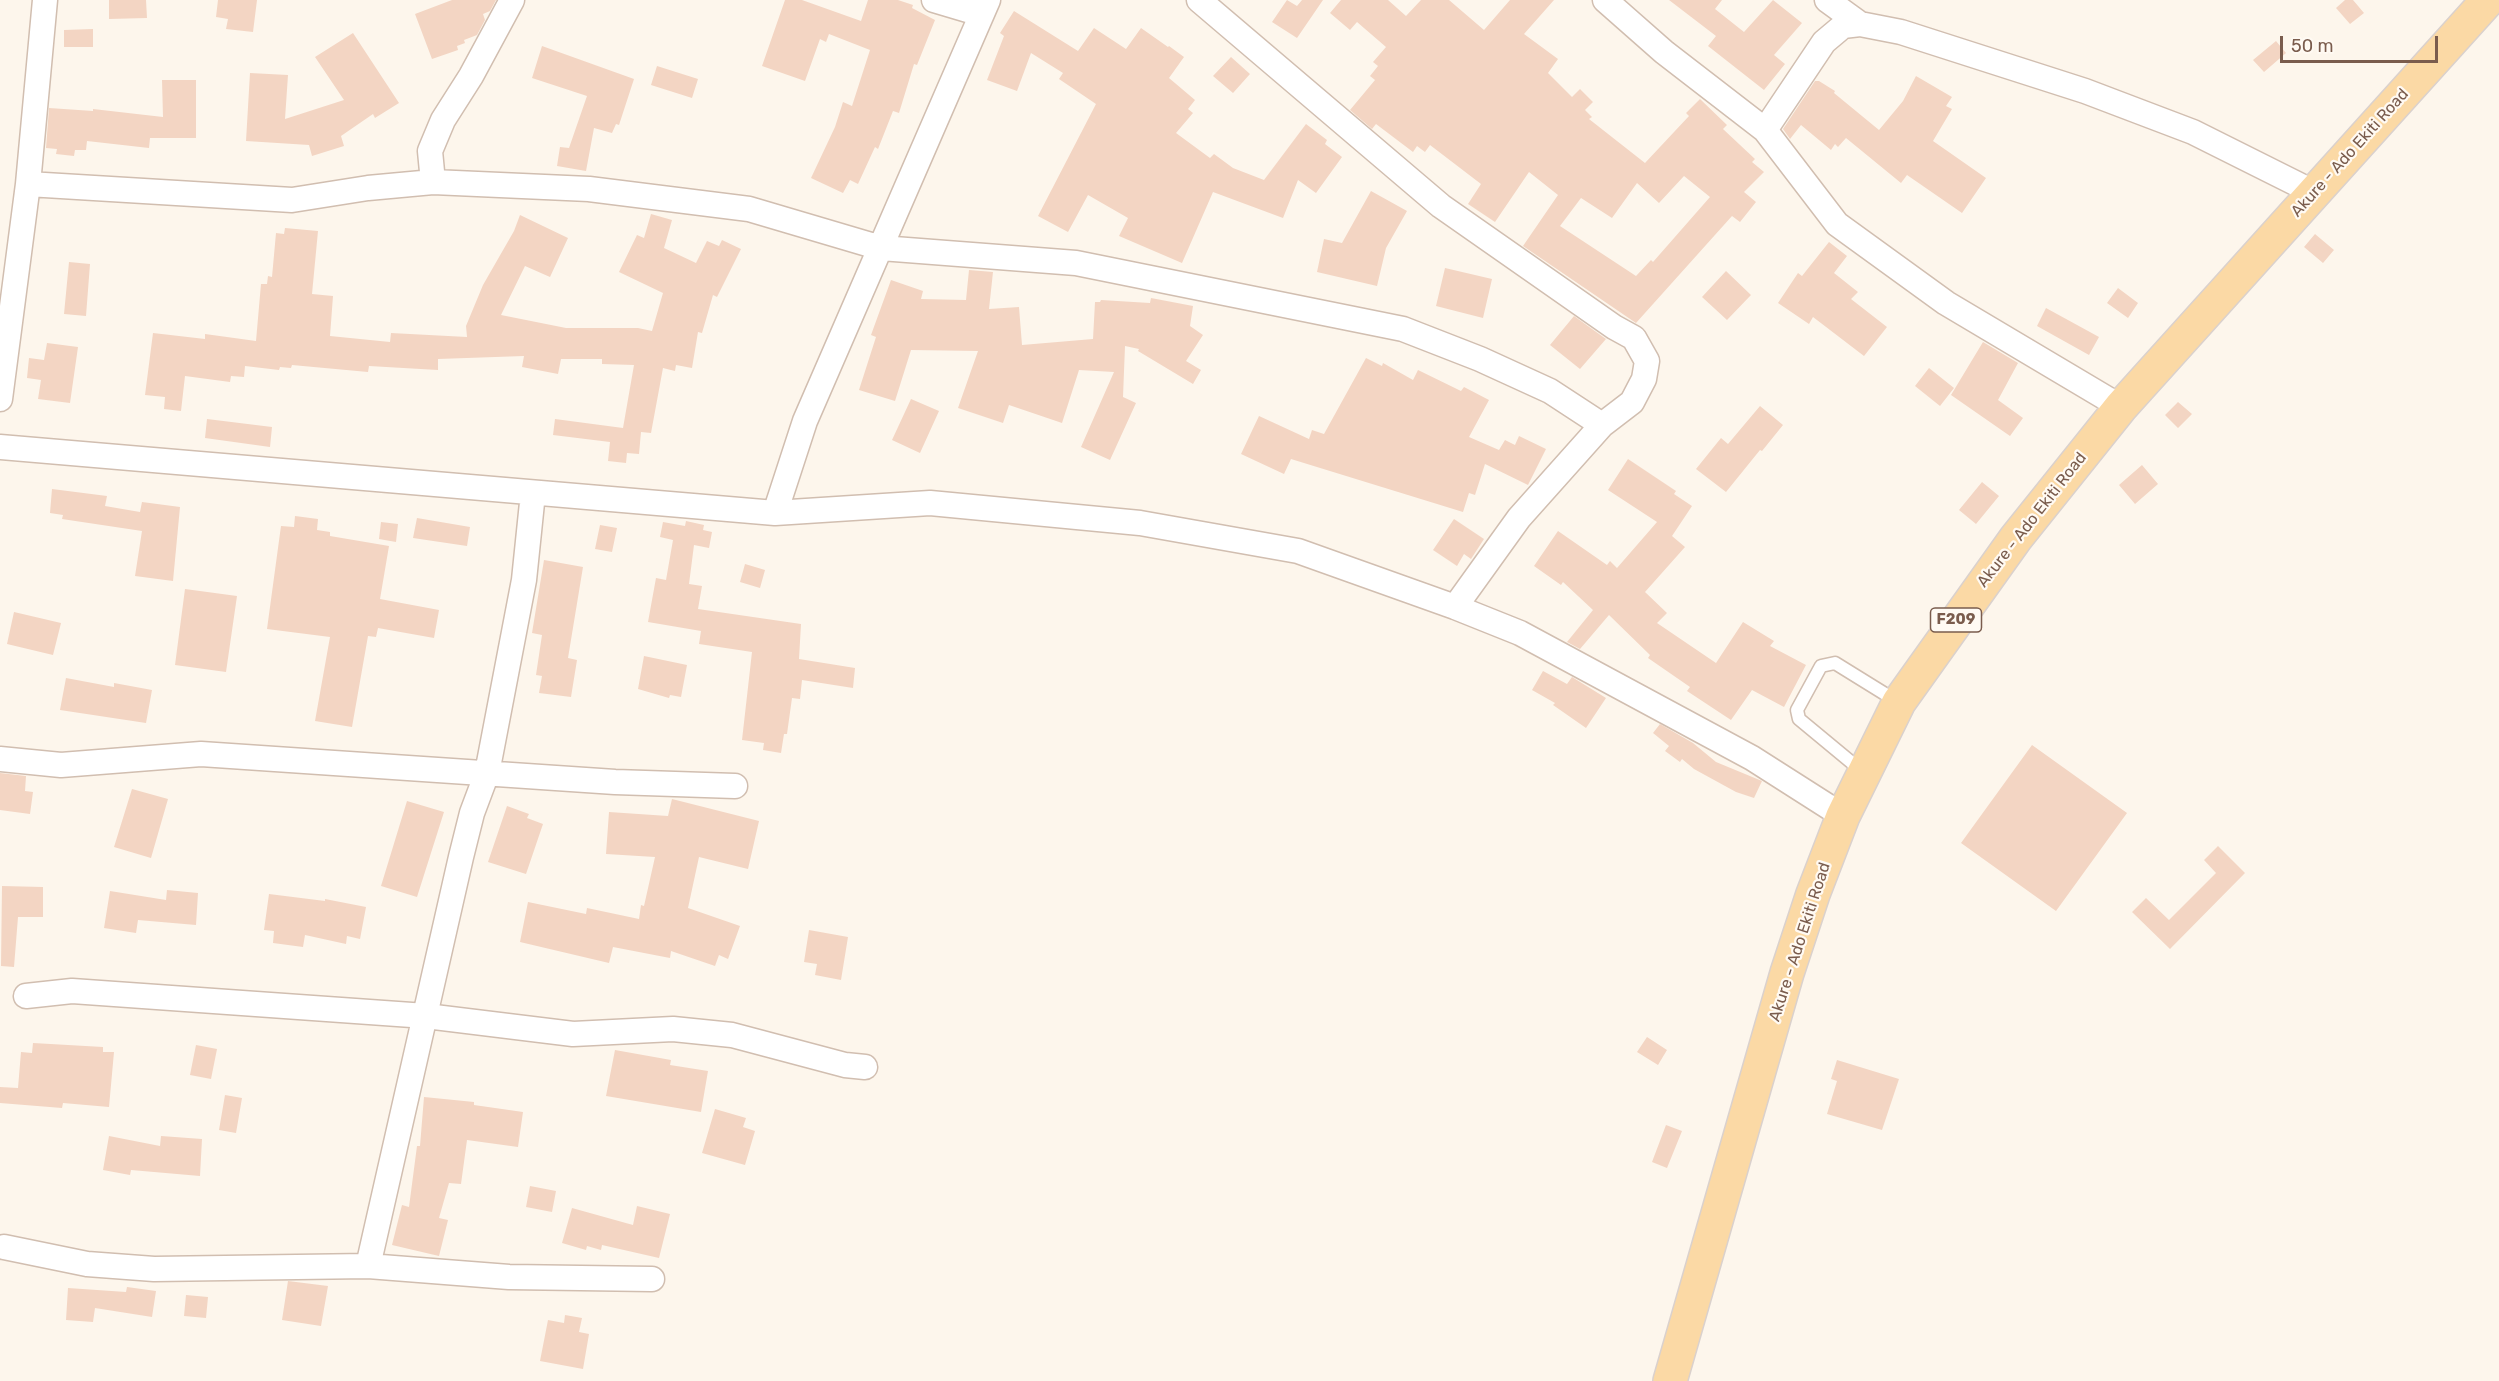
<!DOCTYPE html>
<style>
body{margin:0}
#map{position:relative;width:2499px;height:1381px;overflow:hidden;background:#fdf6ec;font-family:Rubik,sans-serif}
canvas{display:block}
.scale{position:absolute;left:2280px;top:36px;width:158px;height:27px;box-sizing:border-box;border:3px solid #7a5c4d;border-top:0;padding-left:8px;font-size:18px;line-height:21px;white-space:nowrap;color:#7a5c4d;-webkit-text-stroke:4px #fffaf3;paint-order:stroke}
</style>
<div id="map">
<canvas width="2499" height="1381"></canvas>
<div class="scale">50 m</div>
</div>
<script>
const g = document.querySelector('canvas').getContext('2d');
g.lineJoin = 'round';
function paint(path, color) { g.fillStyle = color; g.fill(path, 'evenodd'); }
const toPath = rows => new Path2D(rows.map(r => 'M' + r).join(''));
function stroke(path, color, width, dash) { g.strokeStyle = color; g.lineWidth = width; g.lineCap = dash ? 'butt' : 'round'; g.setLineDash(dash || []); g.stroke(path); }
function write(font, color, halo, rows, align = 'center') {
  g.font = font + ' Rubik,sans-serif'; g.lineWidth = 4.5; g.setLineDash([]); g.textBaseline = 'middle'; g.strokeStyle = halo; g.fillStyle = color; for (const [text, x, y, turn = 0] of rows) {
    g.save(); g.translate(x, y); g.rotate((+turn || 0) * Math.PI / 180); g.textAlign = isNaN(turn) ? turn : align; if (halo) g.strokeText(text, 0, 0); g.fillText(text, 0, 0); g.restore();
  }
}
paint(toPath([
 [109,0,146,0,147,18,109,19],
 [218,0,257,0,253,32,226,29,228,19,216,17],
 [452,0,496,0,490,11,483,14,485,20,477,35,464,40,465,43,457,46,458,50,432,59,415,14],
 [785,0,802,0,861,21,868,0,898,0,913,5,912,8,935,20,917,65,914,64,899,113,893,111,878,149,875,147,858,184,850,180,843,193,811,178,835,127,843,102,852,106,870,50,829,34,826,42,820,39,805,81,762,66],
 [1287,0,1297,6,1302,0,1323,0,1297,38,1272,22],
 [1341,0,1388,0,1406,16,1421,0,1449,0,1484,30,1510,0,1554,0,1524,34,1558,59,1548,73,1572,97,1580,89,1593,102,1585,110,1592,117,1589,119,1645,163,1689,116,1686,113,1700,99,1727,125,1723,129,1755,159,1752,162,1764,172,1744,192,1756,202,1740,222,1732,216,1636,323,1523,246,1558,195,1529,172,1495,222,1468,204,1481,184,1430,145,1425,152,1417,146,1413,152,1376,124,1372,129,1350,110,1375,80,1370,76,1378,66,1373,62,1386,47,1357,22,1350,30,1330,13],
 [1684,176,1710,197,1653,262,1651,260,1636,276,1560,226,1581,198,1612,218,1637,183,1659,203],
 [1669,0,1722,0,1715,9,1744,32,1773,0,1802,23,1774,55,1785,64,1764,90,1708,46,1716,36],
 [2345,0,2353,0,2364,13,2350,24,2336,8],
 [1014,11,1078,51,1094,28,1126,49,1141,28,1168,47,1169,46,1184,57,1169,78,1195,100,1188,109,1193,113,1176,133,1210,158,1214,154,1233,168,1264,180,1306,124,1327,140,1325,144,1342,157,1316,193,1298,180,1283,218,1213,192,1182,263,1119,236,1128,218,1088,195,1068,232,1038,216,1096,104,1059,79,1063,73,1031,53,1017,91,987,80,1004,36,1000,33],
 [93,29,93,47,64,47,64,30],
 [353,33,399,103,375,118,373,114,341,136,344,146,312,156,309,145,246,141,250,73,288,75,285,119,344,100,315,57],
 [2276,41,2286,53,2264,72,2253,60],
 [542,46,634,79,619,125,616,124,612,133,594,128,586,171,557,166,560,147,569,148,587,96,532,78],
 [1231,57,1250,74,1233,93,1213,76],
 [657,66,698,79,692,98,651,85],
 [1916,76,1952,97,1946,106,1952,109,1933,141,1986,178,1962,213,1907,175,1901,183,1846,138,1838,147,1835,144,1831,150,1801,125,1790,139,1783,129,1815,81,1819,81,1835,91,1834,93,1879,130,1903,101],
 [162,80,196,80,196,138,150,138,149,148,87,141,86,150,75,150,74,156,56,154,57,149,46,148,49,108,93,111,93,109,163,117],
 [1371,191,1407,211,1386,248,1377,286,1317,272,1324,239,1342,243],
 [651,214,672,220,664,248,696,263,707,241,719,246,722,240,741,249,717,297,713,295,702,333,698,332,692,368,676,365,675,371,663,368,651,433,641,432,639,454,627,453,626,463,608,461,610,442,553,435,555,419,623,428,634,365,602,364,602,359,561,359,558,374,522,367,524,356,438,359,438,370,369,366,368,372,292,365,291,368,280,367,279,370,245,366,244,377,231,376,230,382,185,376,181,411,164,409,165,397,145,395,153,333,205,339,205,334,256,341,261,284,267,284,268,276,272,277,276,233,284,234,285,228,318,231,312,294,333,296,330,336,390,342,391,333,467,337,466,326,483,285,514,231,520,215,568,238,550,277,525,266,501,315,566,328,638,328,652,331,663,293,619,272,637,235,644,238],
 [2315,234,2334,250,2323,263,2304,247],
 [1829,242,1847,256,1834,273,1858,292,1851,299,1887,327,1864,356,1813,317,1809,324,1778,303,1798,273,1802,276],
 [69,262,90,264,86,316,64,314],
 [1445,268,1492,279,1483,318,1436,306],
 [969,270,993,272,989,309,1019,307,1022,345,1093,339,1095,302,1100,302,1101,300,1150,303,1151,298,1193,306,1190,326,1203,335,1186,361,1201,370,1193,384,1138,351,1139,349,1125,346,1123,397,1136,403,1110,460,1081,447,1114,372,1079,370,1062,423,1009,405,1003,423,958,408,978,351,911,350,895,401,859,390,876,337,871,335,891,280,923,291,921,299,966,300],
 [1726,271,1751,295,1727,320,1702,297],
 [2118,288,2138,303,2128,318,2107,303],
 [2046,308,2099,337,2089,355,2037,326],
 [1574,316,1606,339,1580,369,1550,345],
 [1983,342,2018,363,1998,400,2023,418,2010,436,1951,395],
 [47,343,78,347,70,403,38,399,41,380,27,378,29,358,44,360],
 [1366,358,1382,366,1383,363,1413,380,1418,370,1461,391,1464,387,1489,400,1469,437,1499,450,1505,440,1515,445,1519,436,1546,449,1528,485,1485,464,1475,495,1469,493,1463,512,1291,459,1284,474,1241,454,1259,416,1309,439,1312,430,1324,434],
 [1929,368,1954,388,1940,406,1915,386],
 [911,399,939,411,920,453,892,440],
 [2178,402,2192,414,2178,428,2165,415],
 [1760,406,1783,425,1762,451,1760,450,1726,492,1696,469,1721,438,1728,444],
 [207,419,272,427,270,447,205,438],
 [1628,459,1676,491,1674,494,1692,506,1672,536,1685,547,1645,592,1667,613,1657,623,1716,663,1743,622,1774,641,1770,646,1806,665,1784,707,1752,690,1731,720,1687,691,1690,687,1648,658,1650,655,1609,615,1580,649,1567,642,1593,610,1563,582,1561,585,1534,566,1558,531,1607,565,1610,561,1617,568,1657,522,1608,490],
 [2142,465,2158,484,2135,504,2119,485],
 [1982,482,1999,496,1976,524,1959,510],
 [52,489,107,496,105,506,140,512,142,502,180,507,173,581,135,576,142,531,62,519,63,515,50,513],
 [295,516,318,519,317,530,330,532,330,536,389,546,380,599,439,610,434,638,378,628,376,637,368,636,352,727,315,721,330,637,267,629,281,526,294,527],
 [417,518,470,527,467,546,413,538],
 [1454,519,1484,539,1471,559,1464,554,1457,566,1433,550],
 [686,521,704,525,703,530,712,532,709,548,694,545,689,584,702,586,698,609,801,624,799,659,855,668,853,688,802,680,800,699,792,698,787,734,784,734,781,753,763,750,764,743,742,740,752,652,699,644,701,631,648,622,656,578,666,580,673,540,660,537,663,522,685,526],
 [381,522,398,524,396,542,379,539],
 [600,525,617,528,612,552,595,549],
 [544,560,583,567,568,658,577,660,571,697,539,693,542,676,536,675,542,635,532,633],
 [745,564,765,570,760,588,740,582],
 [185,589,237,596,226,672,175,665],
 [14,612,61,623,53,655,7,644],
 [644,656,687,665,681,697,670,695,669,698,638,689],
 [1543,671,1567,684,1572,677,1606,698,1586,728,1553,705,1555,703,1532,690],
 [66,678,114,687,114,683,152,690,146,723,60,710],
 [1660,724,1693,743,1716,762,1762,781,1754,798,1736,792,1694,769,1682,759,1680,762,1665,751,1669,746,1653,733],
 [2032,745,2127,813,2056,911,1961,843],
 [0,773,26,776,25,791,33,792,30,814,0,810],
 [132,789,168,799,151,858,114,847],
 [672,799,759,821,748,869,699,857,688,908,740,926,728,959,719,955,715,966,671,951,670,958,613,947,609,963,520,942,528,902,586,914,587,908,639,919,641,905,644,906,655,857,606,854,609,812,668,816],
 [407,801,444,812,417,897,381,886],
 [507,806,529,814,527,818,543,824,526,874,488,862],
 [2218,846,2245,873,2170,949,2132,912,2146,898,2169,920,2216,873,2204,860],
 [2,886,43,887,43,917,18,917,14,967,1,966],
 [167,890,198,893,196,925,138,920,136,933,104,928,110,891,166,900],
 [269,894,325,901,325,899,366,907,360,939,347,936,346,944,305,935,303,947,273,943,274,931,264,930],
 [809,930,848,937,841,980,815,975,817,964,804,962],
 [1647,1037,1667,1050,1658,1065,1637,1052],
 [33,1043,103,1047,103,1052,114,1052,109,1107,63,1103,62,1108,0,1103,0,1087,18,1088,21,1052,32,1053],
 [196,1045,217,1049,211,1079,190,1075],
 [615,1050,671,1060,670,1065,708,1071,701,1112,606,1096],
 [1837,1060,1899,1079,1882,1130,1827,1114,1837,1081,1831,1079],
 [225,1095,242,1098,236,1133,219,1130],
 [424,1097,474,1102,474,1105,523,1112,518,1147,467,1140,461,1184,449,1183,439,1218,448,1220,439,1256,392,1245,402,1205,409,1207,417,1146,420,1146],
 [715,1109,746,1118,743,1127,755,1131,745,1165,702,1153],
 [1666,1125,1682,1131,1667,1168,1652,1162],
 [109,1136,160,1146,161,1136,202,1139,200,1176,131,1170,130,1175,103,1170],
 [530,1186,556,1191,552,1212,526,1207],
 [637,1206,670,1214,659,1258,602,1245,601,1250,587,1246,586,1250,562,1243,572,1208,633,1225],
 [288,1281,328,1286,321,1326,282,1320],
 [127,1287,156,1291,152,1317,95,1308,93,1322,66,1320,68,1288,126,1292],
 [186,1295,208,1297,206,1318,184,1316],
 [565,1315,582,1318,579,1332,589,1334,583,1369,540,1361,548,1320,564,1323]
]), '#f3d5c3');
const service = toPath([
 [1863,772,1799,719,1797,710,1821,666,1835,663,1898,702]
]);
const minor = toPath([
 [934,0,981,14],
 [1199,0,1441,206,1614,327,1634,338,1647,361,1644,379,1632,402,1602,425,1519,518,1455,607],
 [1605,0,1664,52,1765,130,1837,224,1946,303,2121,407],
 [1827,0,1860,24],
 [1765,130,1824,42,1843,26,1860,24,1901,32,2085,91,2193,132,2315,193],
 [433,182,430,151,443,120,471,76,512,0],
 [28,184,292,200,368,188,433,182,589,189,749,209,881,248,1076,263,1403,329,1480,359,1550,391,1602,425],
 [0,399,28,184,45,0],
 [0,447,775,513,930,503,1140,523,1298,551,1455,607,1520,633,1752,758,1843,816],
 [775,513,805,421,988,0],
 [0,759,61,765,201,754,615,782,735,786],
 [26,996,72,991,426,1016,573,1034,673,1029,732,1035,845,1065,865,1067],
 [4,1247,87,1264,154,1269,368,1266,509,1277,652,1279],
 [368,1266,461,857,472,813,487,773,524,580,533,493]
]);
const primary = toPath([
 [1670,1381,1787,973,1813,894,1843,816,1899,702,2016,538,2121,407,2488,0]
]);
stroke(service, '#d1beb0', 15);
stroke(minor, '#d1beb0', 27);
stroke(primary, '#dad1cd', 36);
stroke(service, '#fff', 12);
stroke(minor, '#fff', 24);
stroke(primary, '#fbd9a5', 33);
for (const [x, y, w] of [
 [1956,620,51]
]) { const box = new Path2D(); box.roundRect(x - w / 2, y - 12, w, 24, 4.5); g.fillStyle = '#fffaf3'; g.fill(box); stroke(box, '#7a5c4d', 1.5); }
write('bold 15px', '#7a5c4d', null, [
 ["F209",1956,620]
]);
write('16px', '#7a5c4d', '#fffaf3', [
 ["Akure - Ado Ekiti Road",2350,153,-48],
 ["Akure - Ado Ekiti Road",2032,520,-52],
 ["Akure - Ado Ekiti Road",1800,942,-72]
]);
</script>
